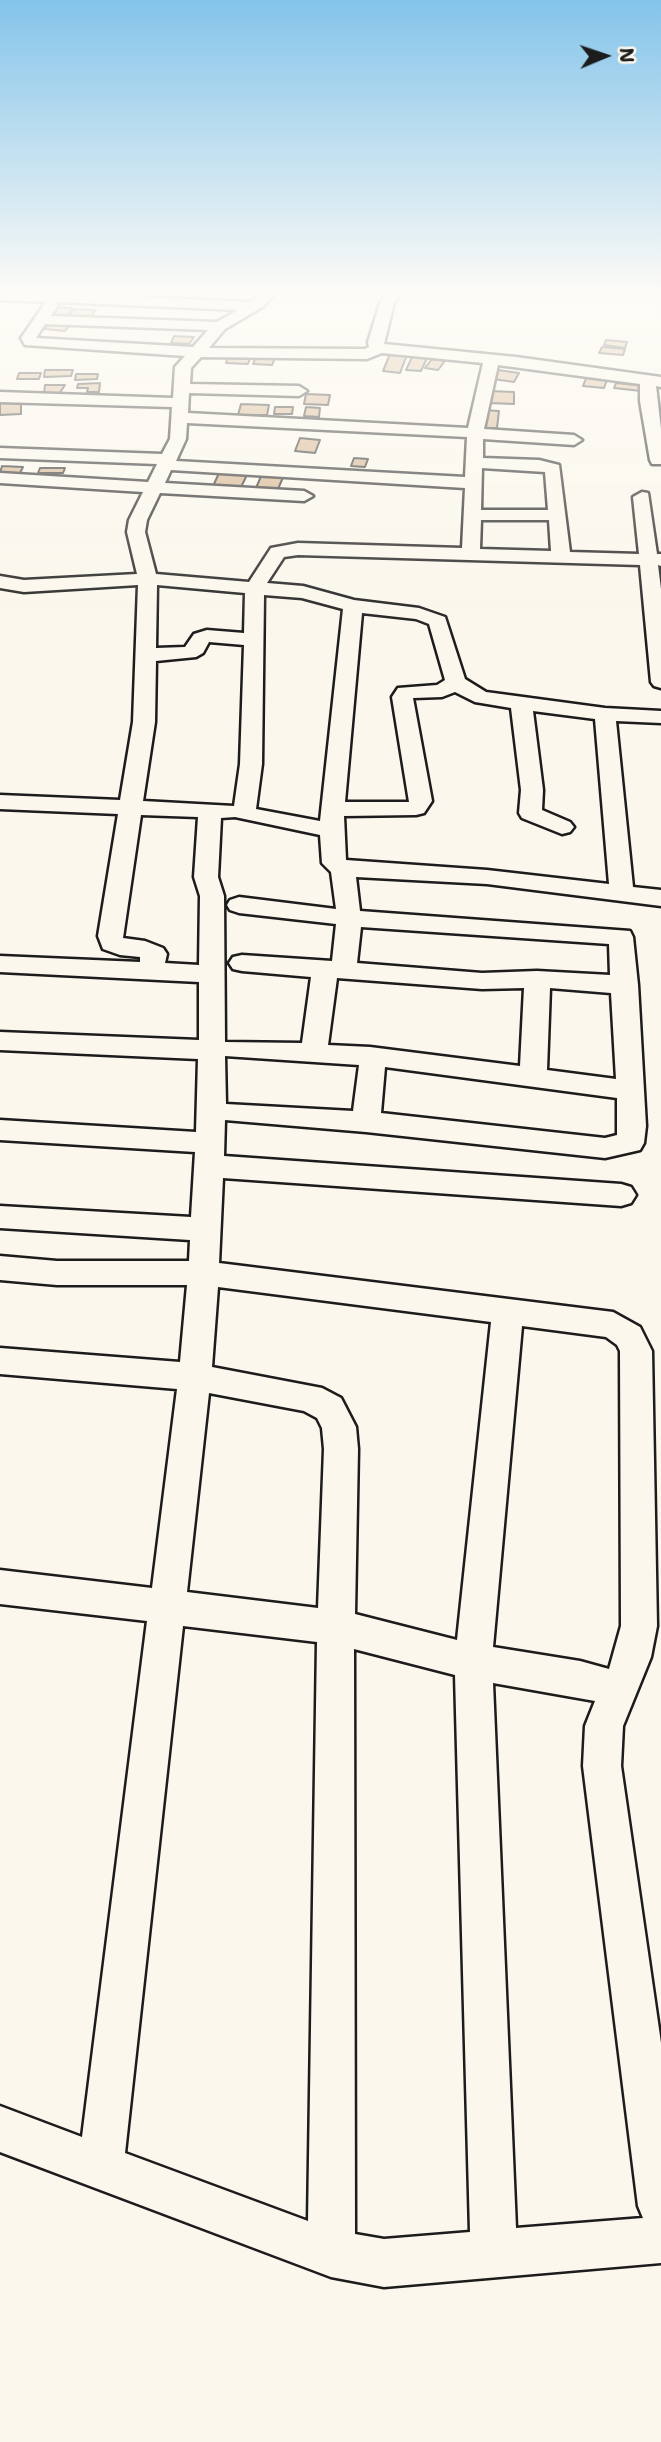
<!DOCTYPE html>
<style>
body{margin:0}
#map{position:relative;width:661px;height:2442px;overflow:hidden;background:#fbf7ec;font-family:"Shantell Sans",sans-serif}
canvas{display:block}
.north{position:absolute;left:570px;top:21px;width:70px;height:70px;-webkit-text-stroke:5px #fbf7ec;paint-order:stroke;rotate:88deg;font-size:19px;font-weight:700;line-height:28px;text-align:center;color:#1c1c1c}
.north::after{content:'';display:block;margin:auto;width:24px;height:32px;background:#1c1c1c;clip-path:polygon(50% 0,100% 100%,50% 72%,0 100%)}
</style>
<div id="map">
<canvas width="661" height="2442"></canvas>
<div class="north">N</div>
</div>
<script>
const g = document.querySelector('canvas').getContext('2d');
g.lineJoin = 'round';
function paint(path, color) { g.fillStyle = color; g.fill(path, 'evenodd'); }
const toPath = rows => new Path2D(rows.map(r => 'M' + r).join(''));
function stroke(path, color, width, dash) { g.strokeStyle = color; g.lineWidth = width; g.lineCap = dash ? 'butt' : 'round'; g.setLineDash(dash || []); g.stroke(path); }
const building = toPath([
 [53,307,72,308,66,317,47,316,53,307],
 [74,309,96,310,91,317,69,316,74,309],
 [49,323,71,324,65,331,44,329,49,323],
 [174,336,194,337,189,344,171,343,174,336],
 [606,340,627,342,625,348,604,345,606,340],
 [602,347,625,349,623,355,599,353,602,347],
 [390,354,407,355,400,373,383,371,390,354],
 [413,355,428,356,421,371,406,370,413,355],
 [228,357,250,358,248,364,226,363,228,357],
 [256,357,275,358,272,365,253,364,256,357],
 [432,359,445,361,438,370,425,368,432,359],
 [45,370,73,370,71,376,44,377,45,370],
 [498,370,519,373,514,382,493,379,498,370],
 [19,373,41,373,39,379,17,379,19,373],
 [76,374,98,374,97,379,75,380,76,374],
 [586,378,607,380,604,388,583,386,586,378],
 [100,383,99,392,87,392,88,388,77,388,78,384,100,383],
 [616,383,644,386,641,391,614,388,616,383],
 [45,385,65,385,59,394,44,394,45,385],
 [490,391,514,392,514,404,489,403,490,391],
 [306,394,330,395,328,405,304,404,306,394],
 [21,402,21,414,0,415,0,403,21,402],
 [241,404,269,405,267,415,238,415,241,404],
 [275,407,293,407,292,414,274,414,275,407],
 [306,407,320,408,319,417,304,416,306,407],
 [483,410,499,411,497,428,480,428,483,410],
 [300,438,320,440,315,453,295,451,300,438],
 [354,458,368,459,365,467,351,466,354,458],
 [2,466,23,467,20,473,0,473,2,466],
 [40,468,65,468,63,473,38,473,40,468],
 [220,471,248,473,240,489,213,486,220,471],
 [262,474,284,475,278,489,256,488,262,474]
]);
paint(building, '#d1ac83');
stroke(building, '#1c1c1c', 2);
const minor = toPath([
 [0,295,95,295,251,302,258,295,273,295,264,306,225,329,209,348,365,349,369,347,368,342,380,303,385,295,400,295,394,303,384,344,516,357,661,377,661,387,656,386,661,429,661,464,652,464,650,460,640,401,640,384,498,365,484,429,574,435,582,440,574,445,483,439,483,458,539,460,559,465,570,552,639,554,633,497,642,492,648,493,657,554,661,554,661,566,658,565,661,589,661,688,654,686,651,682,640,565,298,555,284,557,267,583,303,586,354,600,419,608,445,617,465,679,486,692,605,708,661,711,661,723,616,721,633,887,661,890,661,906,487,884,356,877,360,911,630,931,633,937,638,985,646,1126,644,1143,640,1150,605,1158,366,1132,225,1120,224,1156,621,1184,631,1187,636,1195,631,1203,621,1206,223,1178,219,1263,613,1312,640,1327,652,1351,657,1626,651,1657,623,1726,621,1766,661,2043,661,2263,384,2287,331,2277,0,2152,0,2106,82,2137,147,1621,0,1604,0,1570,152,1588,177,1389,0,1374,0,1348,180,1362,187,1285,57,1285,0,1280,0,1256,57,1261,189,1261,190,1240,0,1228,0,1206,191,1217,195,1152,0,1140,0,1120,196,1132,198,1059,0,1050,0,1032,199,1040,199,982,0,972,0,956,140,962,140,957,120,955,103,949,98,936,118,814,0,809,0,795,120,800,133,722,138,585,24,592,0,588,0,576,24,580,137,574,127,532,129,520,143,492,0,483,0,473,148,482,157,464,0,458,0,448,162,454,170,439,172,407,0,402,0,392,173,398,175,367,185,356,25,345,21,338,46,302,0,300,0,295],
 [56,302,238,310,217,322,51,316,58,305,56,302],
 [45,324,208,330,193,347,36,338,45,324],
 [382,353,483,363,468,428,188,413,189,393,299,396,307,391,299,386,190,384,191,368,201,357,367,359,382,353],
 [187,423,467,437,465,477,176,461,186,439,187,423],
 [482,468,545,472,548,510,481,510,482,468],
 [171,470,465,488,462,548,298,543,271,548,249,582,156,574,145,532,147,520,160,493,304,501,313,496,304,491,165,483,171,470],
 [481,520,549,520,551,551,480,549,481,520],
 [157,585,245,593,244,633,207,630,194,634,185,647,156,648,157,585],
 [264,595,302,598,343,609,320,821,256,809,262,764,264,595],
 [362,613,416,619,429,624,445,680,437,685,398,688,392,697,409,802,345,802,362,613],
 [209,642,244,645,240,764,234,806,143,801,155,722,156,661,196,657,203,653,209,642],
 [455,692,475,702,511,708,521,790,519,813,522,818,562,834,570,832,574,827,570,822,542,810,543,790,533,711,595,719,609,884,487,870,346,860,344,816,416,815,424,813,432,801,413,698,442,697,455,692],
 [141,815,198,817,194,877,200,896,199,965,165,963,167,954,163,948,145,941,123,938,141,815],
 [235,817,320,835,322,863,331,872,336,909,239,897,230,900,227,905,230,910,239,913,336,924,332,961,242,955,233,957,229,963,233,969,242,971,311,977,302,1043,225,1042,224,896,218,877,221,818,235,817],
 [361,927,609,944,610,975,537,971,482,973,357,963,361,927],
 [337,978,482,989,524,988,520,1066,370,1047,328,1045,337,978],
 [550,988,611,993,616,1079,547,1070,550,988],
 [225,1056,359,1065,353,1111,226,1104,225,1056],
 [385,1067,617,1098,617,1135,605,1138,381,1113,385,1067],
 [218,1287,491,1322,457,1640,355,1614,358,1449,356,1427,341,1398,322,1388,212,1367,218,1287],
 [522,1326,606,1337,617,1345,620,1351,621,1626,609,1669,580,1661,493,1647,522,1326],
 [209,1393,304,1411,317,1418,322,1428,324,1449,318,1608,187,1592,209,1393],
 [183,1626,317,1642,308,2221,125,2153,183,1626],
 [354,1649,455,1675,470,2232,384,2239,355,2234,354,1649],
 [493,1683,595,1701,585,1726,583,1766,638,2206,643,2218,516,2228,493,1683]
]);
stroke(minor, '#1c1c1c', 5);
paint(minor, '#fbf7ec');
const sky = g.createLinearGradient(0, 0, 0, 637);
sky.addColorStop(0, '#84c4ea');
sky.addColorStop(0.46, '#fdfbf6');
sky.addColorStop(1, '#fdfbf600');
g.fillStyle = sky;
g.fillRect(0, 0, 661, 637);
</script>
